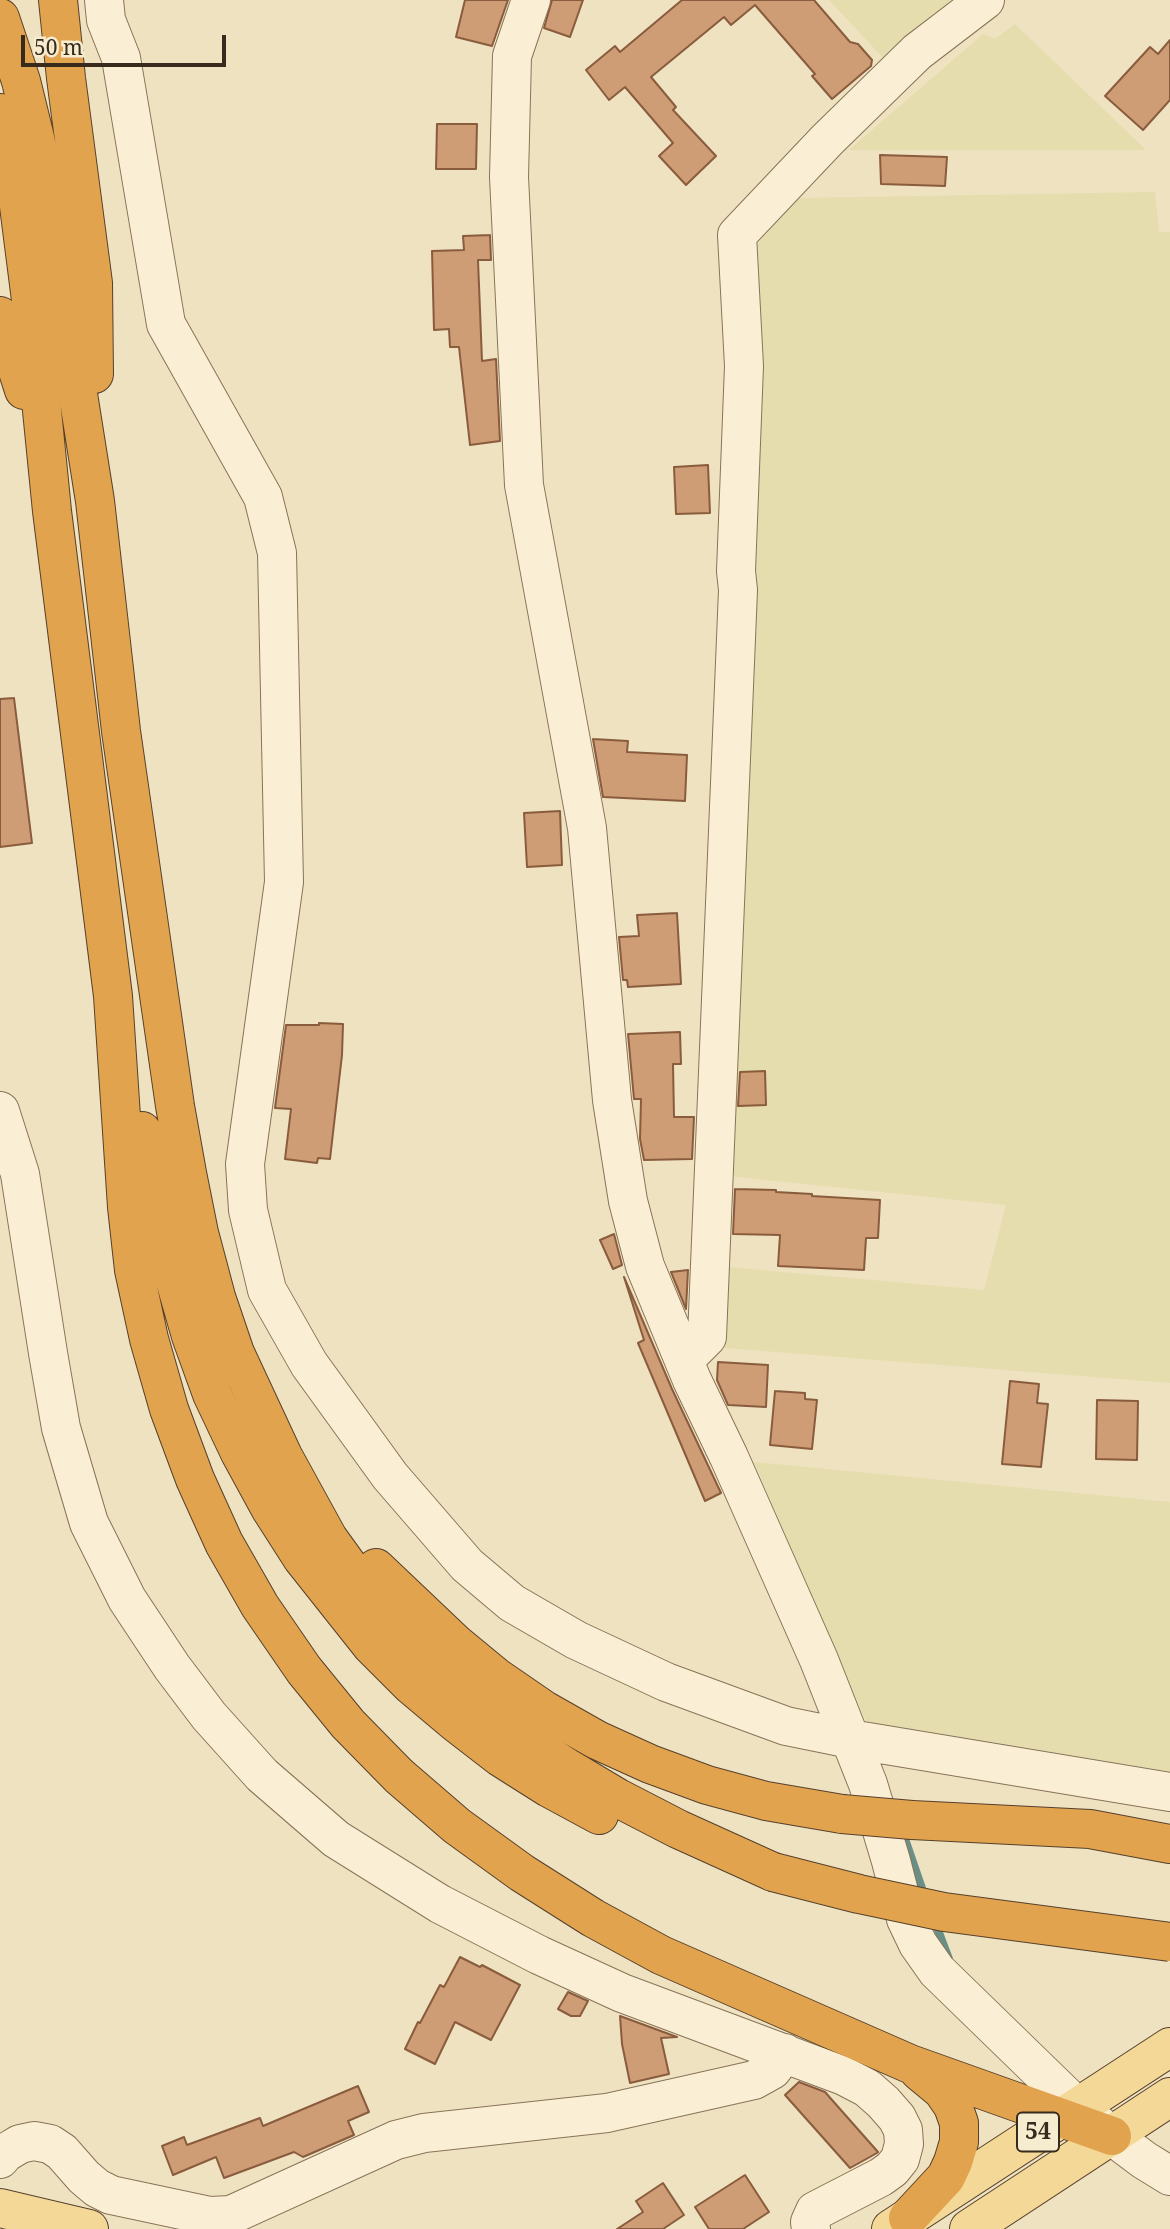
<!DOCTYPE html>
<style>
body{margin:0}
#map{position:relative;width:1170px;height:2229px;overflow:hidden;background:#efe2c0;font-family:"Noto Serif",serif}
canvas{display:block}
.scale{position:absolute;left:21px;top:35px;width:205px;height:32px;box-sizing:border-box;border:4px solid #382a1d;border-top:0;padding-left:9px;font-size:21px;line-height:24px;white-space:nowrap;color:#382a1d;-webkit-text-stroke:5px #f6ecd0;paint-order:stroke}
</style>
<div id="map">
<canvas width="1170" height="2229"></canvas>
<div class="scale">50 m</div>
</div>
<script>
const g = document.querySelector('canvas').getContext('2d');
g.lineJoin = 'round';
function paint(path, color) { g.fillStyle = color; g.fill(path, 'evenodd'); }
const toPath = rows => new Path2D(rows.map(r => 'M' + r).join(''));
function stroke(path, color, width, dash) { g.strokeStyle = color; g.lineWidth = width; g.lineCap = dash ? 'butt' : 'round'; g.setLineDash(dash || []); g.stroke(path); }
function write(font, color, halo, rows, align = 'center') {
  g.font = font + ' "Noto Serif",serif'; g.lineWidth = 5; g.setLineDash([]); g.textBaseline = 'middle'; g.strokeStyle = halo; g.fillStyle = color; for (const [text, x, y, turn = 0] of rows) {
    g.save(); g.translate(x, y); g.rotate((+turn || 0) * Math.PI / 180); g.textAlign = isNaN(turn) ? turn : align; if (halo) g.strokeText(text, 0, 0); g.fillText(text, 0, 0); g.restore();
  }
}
paint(toPath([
 [829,0,969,0,886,61],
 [1015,24,1146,150,849,150,983,34,995,39],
 [1155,192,1159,232,1170,232,1170,1383,725,1348,728,1267,984,1290,1006,1205,718,1175,749,254,798,198],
 [754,1462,1170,1502,1170,1775,868,1726]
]), '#e5ddae');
stroke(toPath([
 [902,1830,925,1897],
 [935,1922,949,1959]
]), '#6a8f87', 8);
const building = toPath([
 [465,0,508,0,492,46,456,37,465,0],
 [552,0,583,0,570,37,544,28,552,0],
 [682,0,814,0,850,42,858,44,872,60,871,66,832,99,812,76,815,74,755,5,731,25,724,17,651,77,676,107,673,110,716,156,686,185,659,156,673,143,625,87,609,100,586,70,615,46,620,52,682,0],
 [1170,40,1170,100,1143,130,1105,96,1150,47,1158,54,1170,40],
 [437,124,477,124,476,169,436,169,437,124],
 [880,155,947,157,945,186,881,184,880,155],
 [490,235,491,260,478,260,482,361,496,359,500,441,470,445,459,347,450,347,449,329,434,330,432,251,464,250,463,236,490,235],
 [708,465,710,513,676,514,674,467,708,465],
 [14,698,32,843,0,847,0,699,14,698],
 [593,739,628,741,627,752,687,755,685,801,603,797,593,739],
 [560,811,562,865,527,867,524,813,560,811],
 [677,913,681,984,628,987,627,980,623,980,619,937,639,936,637,915,677,913],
 [319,1023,343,1024,342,1055,330,1159,318,1158,317,1163,285,1159,291,1109,275,1108,286,1025,319,1025,319,1023],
 [680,1032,681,1064,673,1064,674,1117,694,1117,692,1159,644,1160,640,1139,641,1099,634,1099,628,1034,680,1032],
 [765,1071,766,1105,738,1106,740,1072,765,1071],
 [735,1189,776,1190,776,1192,812,1194,812,1196,880,1200,878,1238,866,1238,864,1270,778,1266,780,1235,733,1234,735,1189],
 [614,1234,622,1265,613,1269,600,1240,614,1234],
 [688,1270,686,1309,671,1272,688,1270],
 [624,1277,672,1389,721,1493,705,1501,638,1343,644,1340,624,1277],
 [718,1362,768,1365,766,1407,728,1405,717,1380,718,1362],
 [1010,1381,1039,1384,1037,1403,1048,1404,1041,1467,1002,1464,1010,1381],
 [775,1391,805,1393,805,1399,817,1400,812,1449,770,1445,775,1391],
 [1097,1400,1138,1401,1137,1460,1096,1459,1097,1400],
 [460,1957,480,1967,482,1965,520,1985,491,2040,455,2022,435,2064,405,2049,418,2022,420,2023,440,1985,444,1987,460,1957],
 [568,1992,588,2001,580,2016,571,2016,558,2009,568,1992],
 [620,2016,677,2037,661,2038,669,2074,630,2083,622,2044,620,2016],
 [799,2082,825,2092,878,2152,877,2153,850,2168,785,2095,799,2082],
 [358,2086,369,2112,348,2121,354,2135,303,2157,294,2152,224,2178,216,2157,173,2175,162,2146,184,2137,187,2145,260,2118,263,2126,358,2086],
 [745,2175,769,2212,743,2229,709,2229,695,2207,745,2175],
 [663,2183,684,2215,663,2229,617,2229,643,2212,636,2201,663,2183]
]);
paint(building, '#ce9c75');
stroke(building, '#895c3d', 2);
const minor = toPath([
 [104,0,106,20,121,58,166,324,263,497,277,553,284,882,245,1164,248,1210,267,1290,309,1364,390,1476,467,1565,512,1603,576,1640,666,1682,786,1726,850,1739,1170,1792],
 [531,0,512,56,509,177,524,485,587,828,612,1100,628,1201,645,1266,692,1380,729,1457,819,1660,868,1784,891,1861,906,1919,918,1944,937,1971,1077,2107,1112,2136,1144,2160,1170,2176],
 [0,1111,20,1174,48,1353,61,1428,89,1523,127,1599,172,1667,209,1716,262,1775,336,1839,440,1904,539,1955,622,1993,844,2076,867,2088,883,2102,897,2118,903,2130,904,2144,900,2159,892,2169,881,2177,815,2211,810,2222,811,2229],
 [684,1360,707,1337,738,590,736,571,744,366,737,235,827,140,917,52,985,0],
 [0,2159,5,2153,20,2144,34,2141,50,2144,62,2152,84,2177,97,2188,111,2195,210,2216,231,2215,396,2140,424,2133,607,2113,754,2080,772,2070,785,2053]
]);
const major = toPath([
 [0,2208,89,2229],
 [891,2229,1170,2047],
 [969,2229,1170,2097]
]);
const highway = toPath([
 [58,0,66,78,93,283,94,374],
 [0,18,21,81,35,138,47,199,95,501,121,731,175,1106,187,1173,199,1233,216,1297,235,1353,283,1456,328,1538,359,1581,395,1625,433,1665,477,1704,519,1737,566,1767,618,1798,678,1829,773,1872],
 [0,113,19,206,31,300,52,511,113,996,127,1207,134,1270,149,1339,169,1409,195,1479,224,1543,260,1606,304,1670,348,1724,399,1776,457,1826,522,1873,593,1918,661,1955,910,2064,1112,2136],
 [0,316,24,390],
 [142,1131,174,1277,191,1336,212,1394,240,1453,270,1508,302,1558,371,1645,412,1686,456,1723,500,1757,549,1788,599,1815],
 [376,1568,456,1644,496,1677,544,1710,597,1740,650,1764,707,1785,766,1801,842,1814],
 [912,1820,1090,1829,1170,1844],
 [908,2218,946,2177,953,2162,959,2142,959,2123,953,2106,942,2090,919,2071]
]);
stroke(minor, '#897358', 40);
stroke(major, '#56402c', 40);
stroke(highway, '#56402c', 40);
stroke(minor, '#faefd4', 38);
stroke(major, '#f4d897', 38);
stroke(highway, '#e1a34e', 38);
const highwayBridge = toPath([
 [842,1814,912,1820],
 [773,1872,859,1894,944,1912,1170,1942]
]);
stroke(highwayBridge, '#56402c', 40, []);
stroke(highwayBridge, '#e1a34e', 38);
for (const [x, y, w] of [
 [1038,2132,42]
]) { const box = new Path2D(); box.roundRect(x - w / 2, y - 19.5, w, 39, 5); g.fillStyle = '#f6ecd0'; g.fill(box); stroke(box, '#382a1d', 2); }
write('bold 23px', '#382a1d', null, [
 ["54",1038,2132]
]);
</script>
